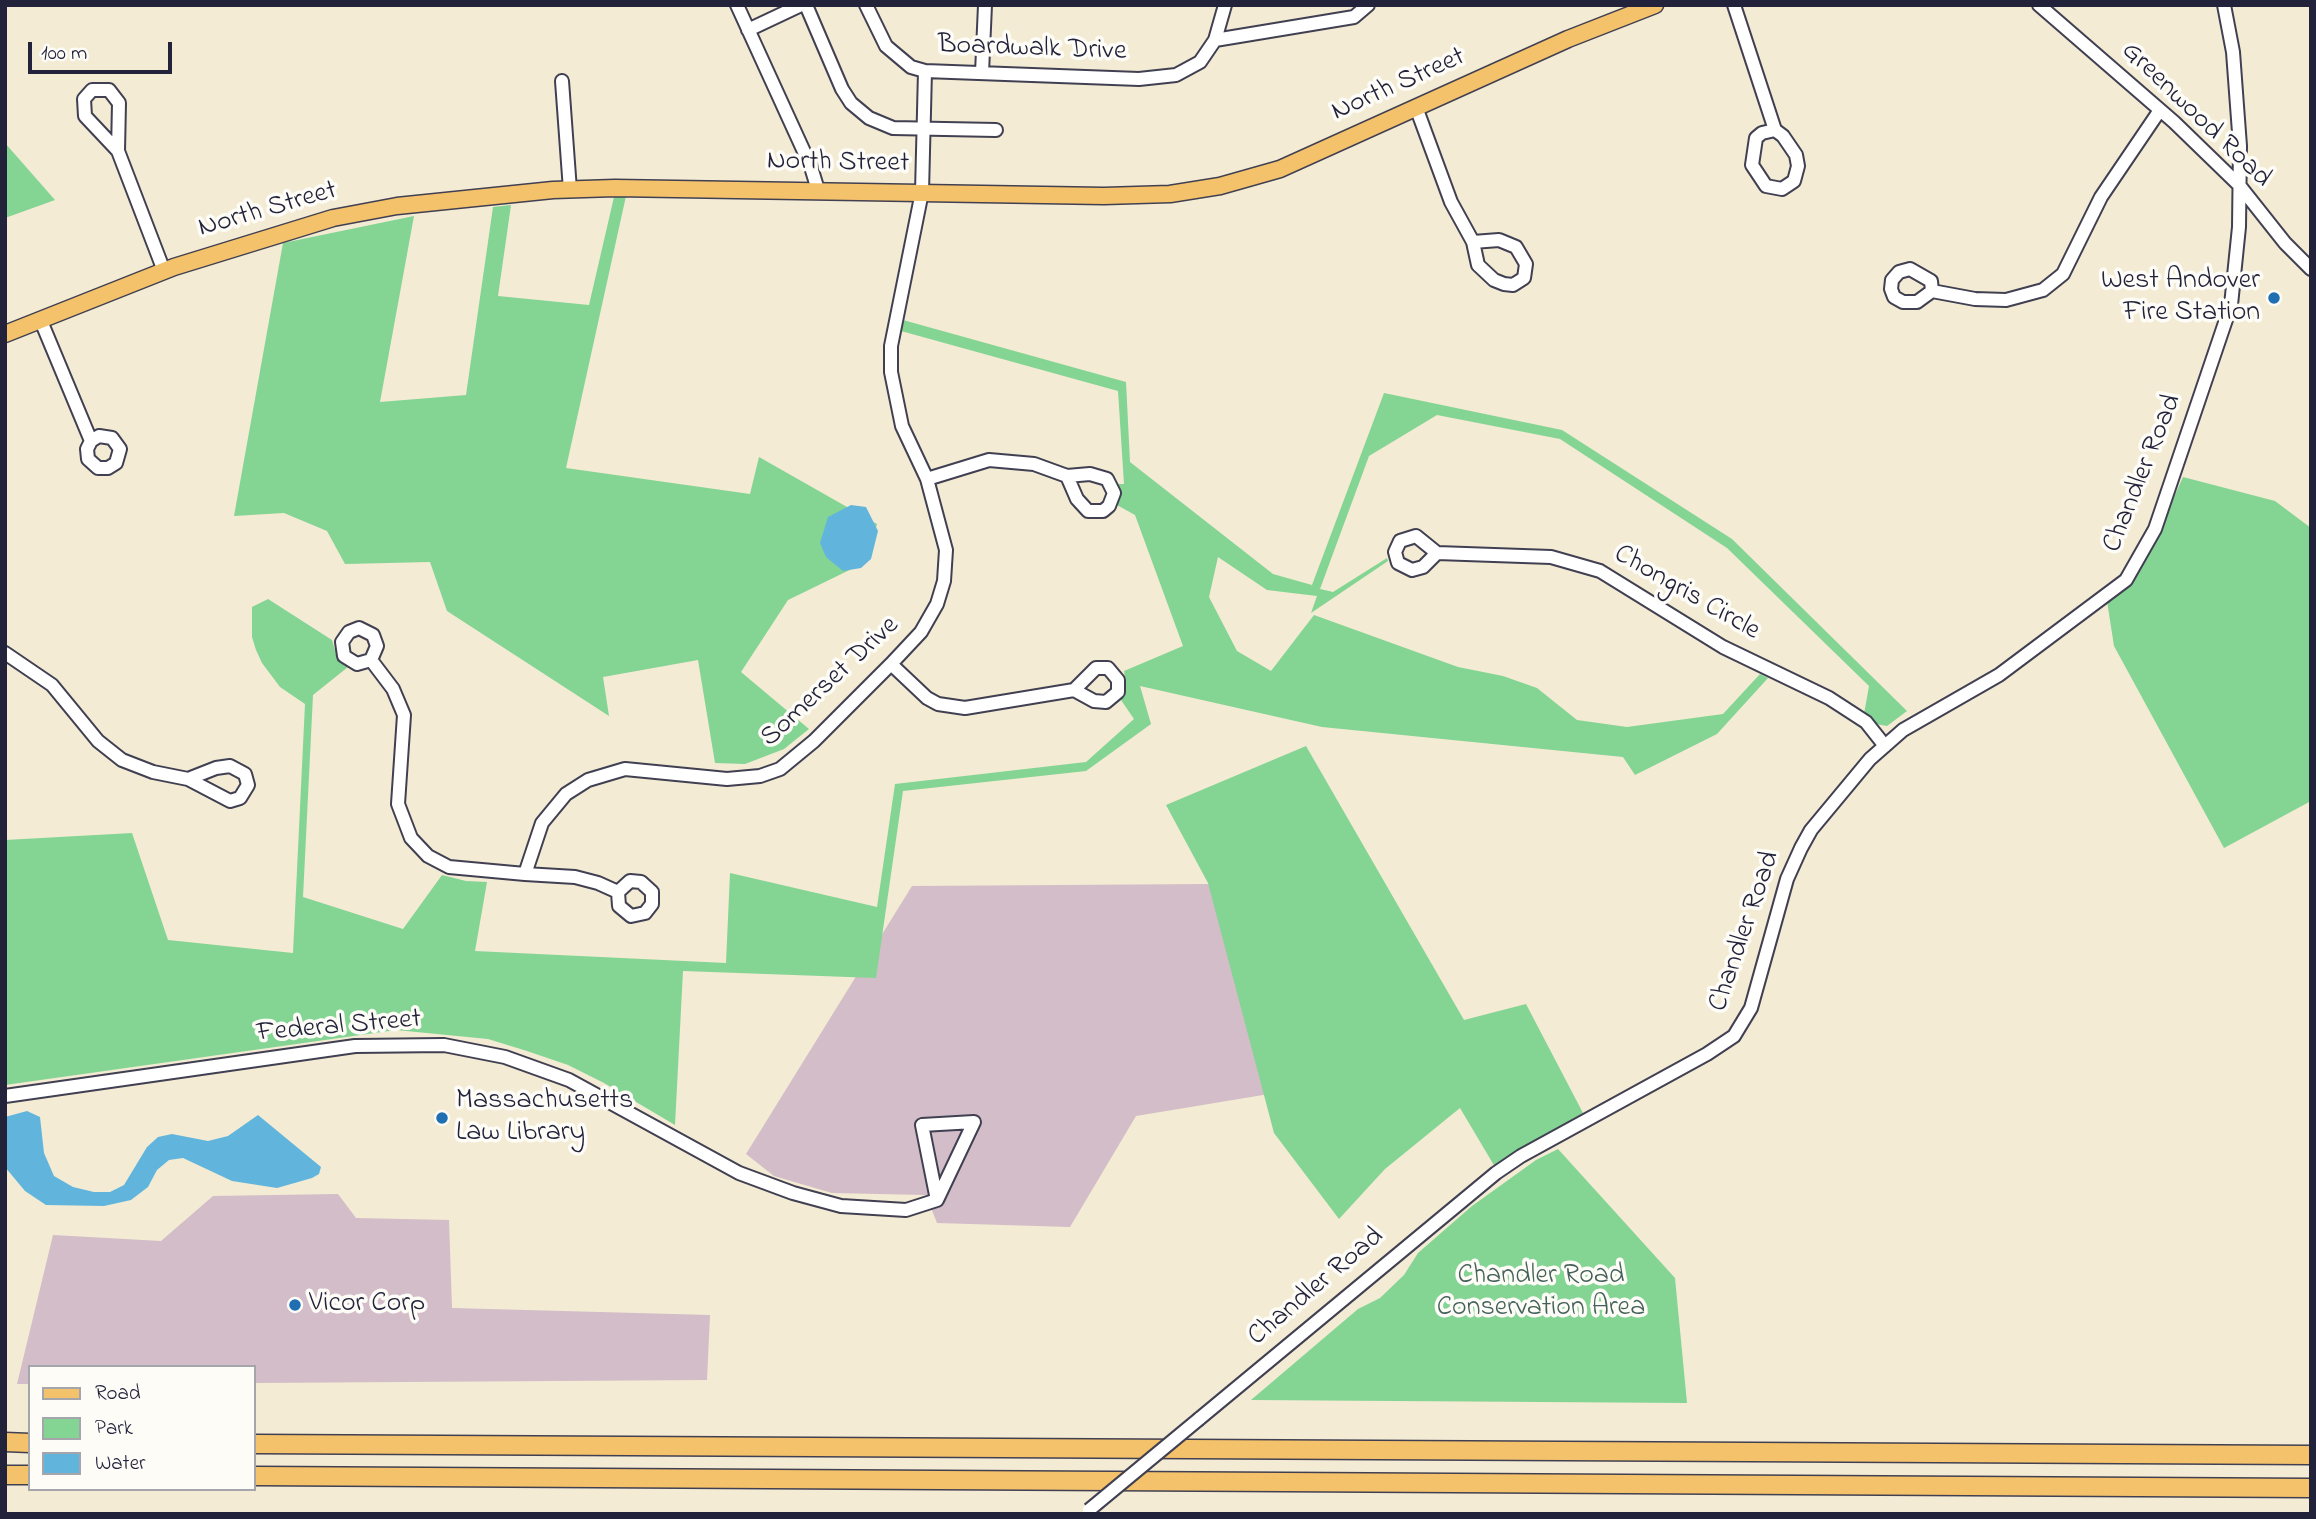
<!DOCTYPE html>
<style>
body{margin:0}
#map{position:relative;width:2316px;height:1519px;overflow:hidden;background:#f3ebd4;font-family:"Indie Flower",sans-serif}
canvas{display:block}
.frame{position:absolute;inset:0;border:7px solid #22223b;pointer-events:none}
.legend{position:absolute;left:28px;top:1365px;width:228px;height:126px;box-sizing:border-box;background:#fdfcf7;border:2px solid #a5a5ac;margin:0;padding:9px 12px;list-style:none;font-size:21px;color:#22223b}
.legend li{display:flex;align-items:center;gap:14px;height:35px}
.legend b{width:35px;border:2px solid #a5a5ac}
.scale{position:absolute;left:28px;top:42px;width:144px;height:32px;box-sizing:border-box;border:4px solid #22223b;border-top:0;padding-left:9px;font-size:21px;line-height:24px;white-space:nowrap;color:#22223b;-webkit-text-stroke:5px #fdfcf7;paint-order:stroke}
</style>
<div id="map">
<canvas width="2316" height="1519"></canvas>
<div class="frame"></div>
<ul class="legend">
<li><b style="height:9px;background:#f4c26a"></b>Road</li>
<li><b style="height:19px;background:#84d494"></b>Park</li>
<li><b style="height:19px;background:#61b5dd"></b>Water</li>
</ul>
<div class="scale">100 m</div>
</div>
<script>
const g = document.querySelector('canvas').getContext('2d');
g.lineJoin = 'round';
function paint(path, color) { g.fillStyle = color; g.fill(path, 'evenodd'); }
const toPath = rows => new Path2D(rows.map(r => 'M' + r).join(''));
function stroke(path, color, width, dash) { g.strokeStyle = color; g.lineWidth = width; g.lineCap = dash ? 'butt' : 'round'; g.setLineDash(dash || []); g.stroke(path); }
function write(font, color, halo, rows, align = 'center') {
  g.font = font + ' "Indie Flower",sans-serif'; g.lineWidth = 7; g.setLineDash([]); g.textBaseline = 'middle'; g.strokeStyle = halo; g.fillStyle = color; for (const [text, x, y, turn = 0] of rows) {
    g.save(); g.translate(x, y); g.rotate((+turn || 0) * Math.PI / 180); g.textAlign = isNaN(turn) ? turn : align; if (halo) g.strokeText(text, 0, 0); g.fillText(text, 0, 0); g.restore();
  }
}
paint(toPath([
 [1209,884,1269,1094,1136,1116,1070,1227,937,1223,926,1195,832,1193,774,1176,746,1154,912,886],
 [338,1194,356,1218,449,1220,452,1308,710,1315,707,1380,254,1383,254,1367,30,1367,30,1384,17,1384,53,1235,161,1241,213,1196]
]), '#d2bdc8');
paint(toPath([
 [5,143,55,200,5,218],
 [626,196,566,468,750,494,759,457,877,524,866,562,788,600,741,672,809,729,784,749,745,764,715,763,698,660,603,677,609,716,447,611,430,562,345,564,327,531,284,513,234,516,283,243,414,216,380,402,466,395,493,207,511,205,498,296,589,305,614,197],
 [903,320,1126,382,1130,462,1273,574,1312,585,1384,393,1562,430,1732,539,1907,711,1887,726,1876,724,1864,714,1869,686,1727,548,1560,439,1437,415,1369,456,1320,589,1333,592,1387,558,1388,561,1311,613,1317,596,1267,590,1218,557,1209,597,1237,651,1271,671,1314,615,1458,667,1503,676,1537,688,1577,720,1627,727,1723,714,1760,674,1768,678,1717,734,1635,775,1623,757,1322,727,1140,686,1151,724,1086,771,903,791,876,978,683,971,675,1125,604,1083,568,1065,527,1051,488,1039,396,1030,5,1085,5,840,132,833,168,940,293,953,305,704,280,687,262,663,256,650,252,637,252,607,268,599,332,640,336,654,348,667,313,695,303,897,403,929,442,875,466,881,487,882,475,951,726,963,730,873,877,907,895,784,1086,762,1134,719,1121,700,1126,686,1124,671,1183,646,1135,515,1117,505,1116,484,1124,484,1118,391,901,331],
 [2183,477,2275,501,2311,528,2311,801,2224,848,2114,646,2107,601,2151,548],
 [1306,746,1464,1020,1526,1004,1583,1113,1495,1167,1460,1108,1385,1169,1339,1219,1274,1133,1208,883,1166,805],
 [1558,1149,1675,1278,1687,1403,1251,1400,1358,1309,1380,1298,1404,1275,1418,1253,1472,1206,1536,1160]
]), '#84d494');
paint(toPath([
 [851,505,866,507,878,531,871,559,861,568,843,571,826,557,820,543,828,517],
 [27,1111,40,1117,44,1153,54,1176,73,1187,94,1192,110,1192,124,1185,147,1147,158,1137,172,1134,208,1141,228,1136,258,1115,321,1167,319,1174,312,1178,277,1188,232,1181,183,1158,169,1160,157,1170,148,1187,131,1200,104,1206,46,1205,25,1191,5,1167,5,1117]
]), '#61b5dd');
const minor = toPath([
 [737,5,811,167,818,190],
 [806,5,842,89,851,103,869,118,893,128,996,130],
 [866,5,886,46,911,67,925,71,1139,79,1176,75,1200,62,1215,40,1225,5],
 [1734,5,1775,130,1783,136,1796,155,1798,166,1794,181,1782,189,1766,186,1752,165,1756,138,1762,133,1775,130],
 [2039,5,2174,122,2239,185,2285,243,2311,269],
 [748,30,801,5],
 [1215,40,1354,17,1368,5],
 [982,73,985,5],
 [562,81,570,190],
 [1416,107,1451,202,1473,242,1478,265,1494,280,1504,284,1513,285,1524,278,1526,264,1516,247,1499,240,1473,242],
 [118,151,119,103,109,90,92,90,84,99,85,116,118,151,164,271],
 [1910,269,1931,281,1932,291,1917,302,1903,302,1894,297,1891,289,1892,280,1899,272,1910,269],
 [1932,291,1975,299,2006,300,2043,290,2063,274,2101,197,2160,110],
 [41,321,91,441,87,449,88,459,98,468,108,468,116,463,120,449,112,438,99,436,91,441],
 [927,479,989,460,1034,464,1067,476,1077,499,1088,511,1103,511,1109,506,1114,493,1107,479,1090,474,1067,476],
 [1437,553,1423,567,1412,570,1398,563,1395,552,1400,541,1416,536,1437,553,1551,557,1600,571,1723,647,1829,698,1866,722,1885,746],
 [5,653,52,685,98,741,122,760,153,772,188,779,230,801,240,798,248,785,245,774,230,766,216,768,188,779],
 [371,660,377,646,373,635,359,628,349,632,342,642,344,656,357,664,371,660,393,689,404,715,398,804,411,838,428,856,449,867,525,874,542,823,566,794,588,780,625,769,727,779,760,776,780,769,814,741,891,664,921,632,937,604,944,581,946,550,927,479,902,426,891,372,891,346,922,192,925,71],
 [891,664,927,698,938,704,965,708,1074,690,1094,701,1106,702,1118,692,1118,680,1108,668,1096,668,1074,690],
 [525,874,575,877,598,883,618,892,619,906,631,916,645,913,652,904,652,892,641,882,630,881,618,892],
 [5,1096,355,1046,444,1045,505,1057,569,1080,739,1173,793,1193,841,1206,906,1210,937,1200,922,1125,974,1122,937,1200],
 [1199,1419,1496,1173,1521,1156,1707,1054,1734,1036,1751,1008,1787,879,1801,848,1811,830,1870,759,1903,730,1999,675,2126,580,2155,529,2231,305,2239,227,2240,146,2233,52,2224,5]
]);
const major = toPath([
 [5,334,174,267,333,218,397,206,553,190,615,188,1104,196,1170,194,1220,186,1280,169,1568,39,1655,5]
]);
const highway = toPath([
 [5,1442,30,1443],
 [254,1444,2311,1455],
 [5,1475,30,1475],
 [254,1476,2311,1488]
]);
stroke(minor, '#414052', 16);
stroke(major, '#414052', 19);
stroke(highway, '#414052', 21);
stroke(minor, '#fff', 12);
stroke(major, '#f4c26a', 16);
stroke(highway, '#f4c26a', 18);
const minorBridge = toPath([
 [1089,1510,1199,1419]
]);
stroke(minorBridge, '#414052', 16, []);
stroke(minorBridge, '#fff', 12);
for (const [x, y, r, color] of [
 [2274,298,7,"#1f6fb2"],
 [442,1118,7,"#1f6fb2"],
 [295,1305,7,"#1f6fb2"]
]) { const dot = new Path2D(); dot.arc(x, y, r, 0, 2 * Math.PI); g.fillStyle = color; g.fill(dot); stroke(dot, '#fdfcf7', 2.5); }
write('28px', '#22223b', '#fdfcf7', [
 ["Boardwalk Drive",1032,50,2],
 ["North Street",1399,86,-24],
 ["Greenwood Road",2195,116,44],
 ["North Street",838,164,1],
 ["North Street",268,211,-16],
 ["Chandler Road",2144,474,-68],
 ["Chongris Circle",1686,594,30],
 ["Somerset Drive",831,683,-43],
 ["Chandler Road",1746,932,-71],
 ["Federal Street",339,1028,-5],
 ["Chandler Road",1317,1288,-40]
]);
write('28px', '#22223b', '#fdfcf7', [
 ["West Andover",2260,282,"right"],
 ["Fire Station",2260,314,"right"],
 ["Massachusetts",456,1102],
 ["Law Library",456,1134],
 ["Vicor Corp",309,1305]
], 'left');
write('28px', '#44605a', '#fdfcf7', [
 ["Chandler Road",1541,1277],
 ["Conservation Area",1541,1309]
]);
</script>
